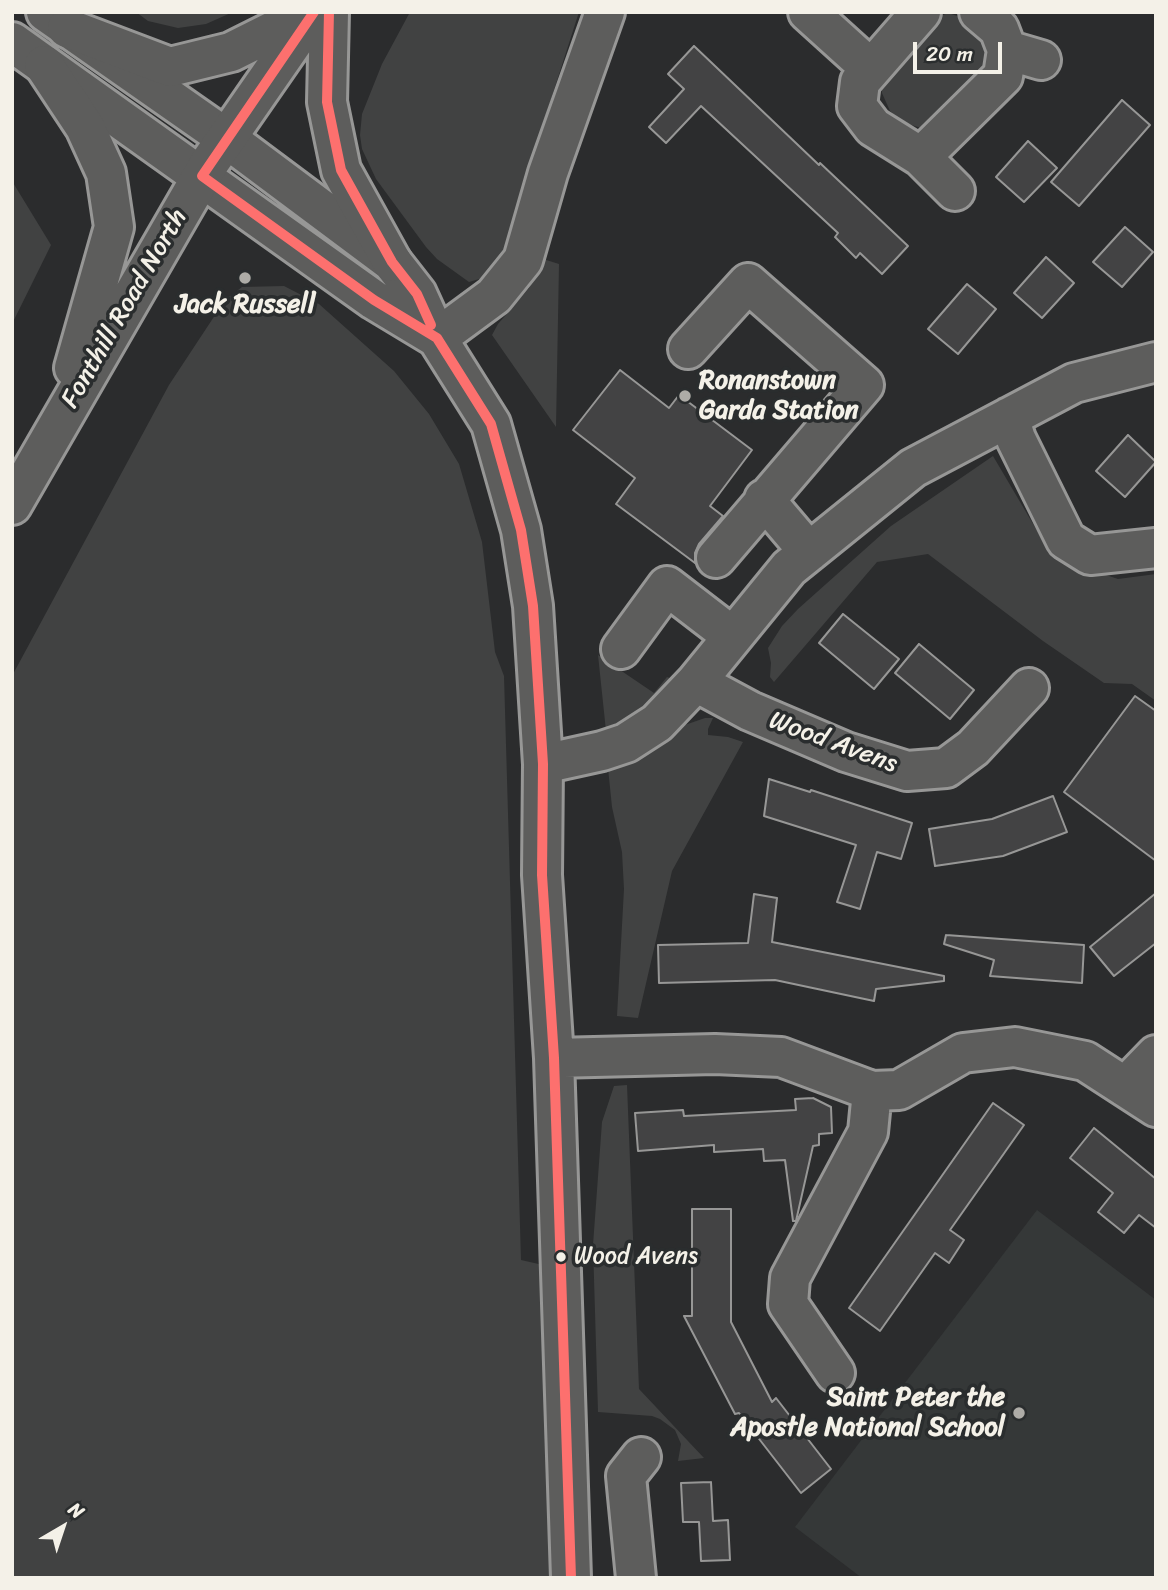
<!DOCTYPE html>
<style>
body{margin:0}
#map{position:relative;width:1168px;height:1590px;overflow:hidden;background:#2b2c2d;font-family:Sriracha,sans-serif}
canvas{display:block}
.frame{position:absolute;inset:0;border:14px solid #f4f1e8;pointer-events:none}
.north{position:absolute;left:28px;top:1492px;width:70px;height:70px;-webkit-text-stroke:5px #2a2d2e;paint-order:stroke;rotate:39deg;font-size:19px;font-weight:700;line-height:28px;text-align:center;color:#f4f1e8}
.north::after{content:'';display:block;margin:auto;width:24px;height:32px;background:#f4f1e8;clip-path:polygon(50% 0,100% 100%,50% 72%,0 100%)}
.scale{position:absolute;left:913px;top:42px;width:89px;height:32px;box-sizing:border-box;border:4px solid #f4f1e8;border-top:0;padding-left:9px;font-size:21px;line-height:24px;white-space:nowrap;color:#f4f1e8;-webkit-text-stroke:5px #2a2d2e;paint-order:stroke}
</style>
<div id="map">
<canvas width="1168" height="1590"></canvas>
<div class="frame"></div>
<div class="north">N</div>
<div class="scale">20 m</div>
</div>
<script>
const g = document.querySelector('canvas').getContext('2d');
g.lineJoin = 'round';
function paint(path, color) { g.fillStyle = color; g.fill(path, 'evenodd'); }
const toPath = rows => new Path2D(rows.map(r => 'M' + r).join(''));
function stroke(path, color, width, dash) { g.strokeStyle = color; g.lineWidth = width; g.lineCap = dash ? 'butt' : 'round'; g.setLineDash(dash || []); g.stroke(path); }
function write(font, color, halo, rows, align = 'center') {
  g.font = font + ' Sriracha,sans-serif'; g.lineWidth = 7; g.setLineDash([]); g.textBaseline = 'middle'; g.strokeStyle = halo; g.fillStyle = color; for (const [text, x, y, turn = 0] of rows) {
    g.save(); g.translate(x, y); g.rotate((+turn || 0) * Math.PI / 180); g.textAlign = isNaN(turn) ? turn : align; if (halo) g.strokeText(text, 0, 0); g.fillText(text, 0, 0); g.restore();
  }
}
paint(toPath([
 [1037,1210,1156,1300,1156,1578,862,1578,795,1527]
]), '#353838');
paint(toPath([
 [136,12,233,12,206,24,178,28,148,21],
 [410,12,579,12,528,171,509,243,496,267,486,277,469,282,437,259,426,247,376,179,362,149,360,135,362,114,382,64],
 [948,13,970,20,988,36,990,56,983,79,942,119,921,128,902,122,890,111,882,93,882,78,928,21],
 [12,181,51,245,12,324],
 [540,258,559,264,556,427,492,335,498,324,529,288],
 [284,286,319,304,394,371,429,414,459,464,482,542,495,652,504,676,521,1260,543,1265,556,1578,12,1578,12,676,169,385,225,300,242,287],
 [993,456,1049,551,1076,565,1118,579,1156,574,1156,701,1132,684,1104,683,1043,641,928,554,877,562,774,682,770,677,771,663,768,648,782,626,798,609,891,526],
 [598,655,654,693,667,677,676,680,659,700,606,731],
 [705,718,713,718,708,729,708,735,728,737,743,742,672,871,638,1018,617,1016,624,889,622,852,612,807,608,768,679,727],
 [627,1085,639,1389,704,1458,678,1461,681,1444,675,1430,660,1419,652,1416,598,1412,593,1245,602,1122,614,1086]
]), '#414242');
const building = toPath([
 [694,46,819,165,820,163,908,246,882,274,860,253,856,258,835,237,838,233,701,106,666,143,649,127,684,89,668,74,694,46],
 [1122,100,1150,125,1079,206,1051,182,1122,100],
 [1028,141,1057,168,1024,202,996,177,1028,141],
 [1125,227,1153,252,1122,287,1093,262,1125,227],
 [1046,257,1074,283,1042,318,1014,293,1046,257],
 [967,284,996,309,958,354,928,329,967,284],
 [620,370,669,408,679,395,752,450,710,506,723,516,699,544,695,553,695,563,616,504,635,478,573,430,620,370],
 [1128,435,1156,462,1125,497,1096,471,1128,435],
 [843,614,899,659,874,689,819,643,843,614],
 [919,644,974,690,950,719,895,673,919,644],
 [1135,696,1156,711,1156,861,1064,792,1135,696],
 [769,779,810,792,811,790,912,823,901,859,877,852,860,909,837,902,856,845,764,816,769,779],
 [1053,796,1067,832,1003,856,935,866,929,829,992,819,1053,796],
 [1156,893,1156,943,1114,976,1090,947,1156,893],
 [754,894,777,898,772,942,944,976,944,981,876,989,874,1001,775,980,659,983,658,945,748,943,754,894],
 [946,935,1084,945,1082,983,990,976,994,960,944,944,946,935],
 [813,1098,831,1107,832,1133,819,1134,819,1145,813,1146,796,1221,793,1221,785,1160,764,1161,763,1149,714,1152,714,1145,638,1151,635,1113,683,1110,684,1116,796,1110,795,1099,813,1098],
 [993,1103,1024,1125,950,1230,964,1240,949,1263,935,1253,880,1331,849,1308,993,1103],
 [1094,1128,1156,1179,1156,1228,1139,1215,1124,1233,1098,1212,1113,1193,1070,1158,1094,1128],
 [692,1209,731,1209,731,1322,772,1402,776,1398,831,1469,801,1493,739,1413,735,1414,684,1316,692,1316,692,1209],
 [711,1482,713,1521,728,1520,730,1560,701,1561,699,1522,683,1522,681,1483,711,1482]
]);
paint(building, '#434344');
stroke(building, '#979796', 2);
const minor = toPath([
 [46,12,226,138,392,262,417,294,437,338,491,424,521,530,533,606,543,764,542,875,554,1058,571,1578],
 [808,12,871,69],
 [921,12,860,82,857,106,873,127,921,157,955,191],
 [12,42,374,300,437,338],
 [1007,50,1041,60],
 [921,157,1003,76,1007,50,999,29,979,12],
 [437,338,494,296,523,260,548,173,605,12],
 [688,349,748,283,864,385,716,558],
 [1009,417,1016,439,1066,540,1090,555,1156,548],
 [764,499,809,552],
 [621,649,667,586,732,636],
 [696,682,750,711,846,752,907,771,946,768,973,748,1029,688],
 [543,764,602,751,626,743,657,723,696,682,789,568,913,468,1074,383,1156,362],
 [554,1058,715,1054,781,1057,872,1091,899,1090,963,1053,1015,1047,1085,1061,1156,1107],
 [1125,1087,1156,1055],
 [835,1373,788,1304,790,1278,868,1132,872,1091],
 [636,1578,626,1476,641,1457]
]);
const major = toPath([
 [329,12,327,102,341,170,392,262],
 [67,28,170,67,231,52,275,30,300,12],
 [44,65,85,127,106,173,114,227,74,368],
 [12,505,210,162,314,12]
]);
stroke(minor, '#979796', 44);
stroke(major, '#979796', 44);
stroke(minor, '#5d5d5c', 38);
stroke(major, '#5d5d5c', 38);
stroke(toPath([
 [314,12,202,176,374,300,437,338,491,424,521,530,533,606,543,764,542,875,554,1058,571,1578],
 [329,12,327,102,341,170,392,262,417,294,431,325]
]), '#fd706e', 10);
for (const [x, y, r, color] of [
 [245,278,7,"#aeaca7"],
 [685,396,7,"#aeaca7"],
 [561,1257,6,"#f4f1e8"],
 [1019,1413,7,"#aeaca7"]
]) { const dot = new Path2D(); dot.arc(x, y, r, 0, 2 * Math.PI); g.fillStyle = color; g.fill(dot); stroke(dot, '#2a2d2e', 2.5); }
write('24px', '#f4f1e8', '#2a2d2e', [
 ["Wood Avens",574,1257]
], 'left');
write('bold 26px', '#f4f1e8', '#2a2d2e', [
 ["Jack Russell",245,305],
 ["Ronanstown",699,381,"left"],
 ["Garda Station",699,411,"left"],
 ["Saint Peter the",1005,1398,"right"],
 ["Apostle National School",1005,1428,"right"]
]);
write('26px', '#f4f1e8', '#2a2d2e', [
 ["Fonthill Road North",125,309,-60],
 ["Wood Avens",833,743,20]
]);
</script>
